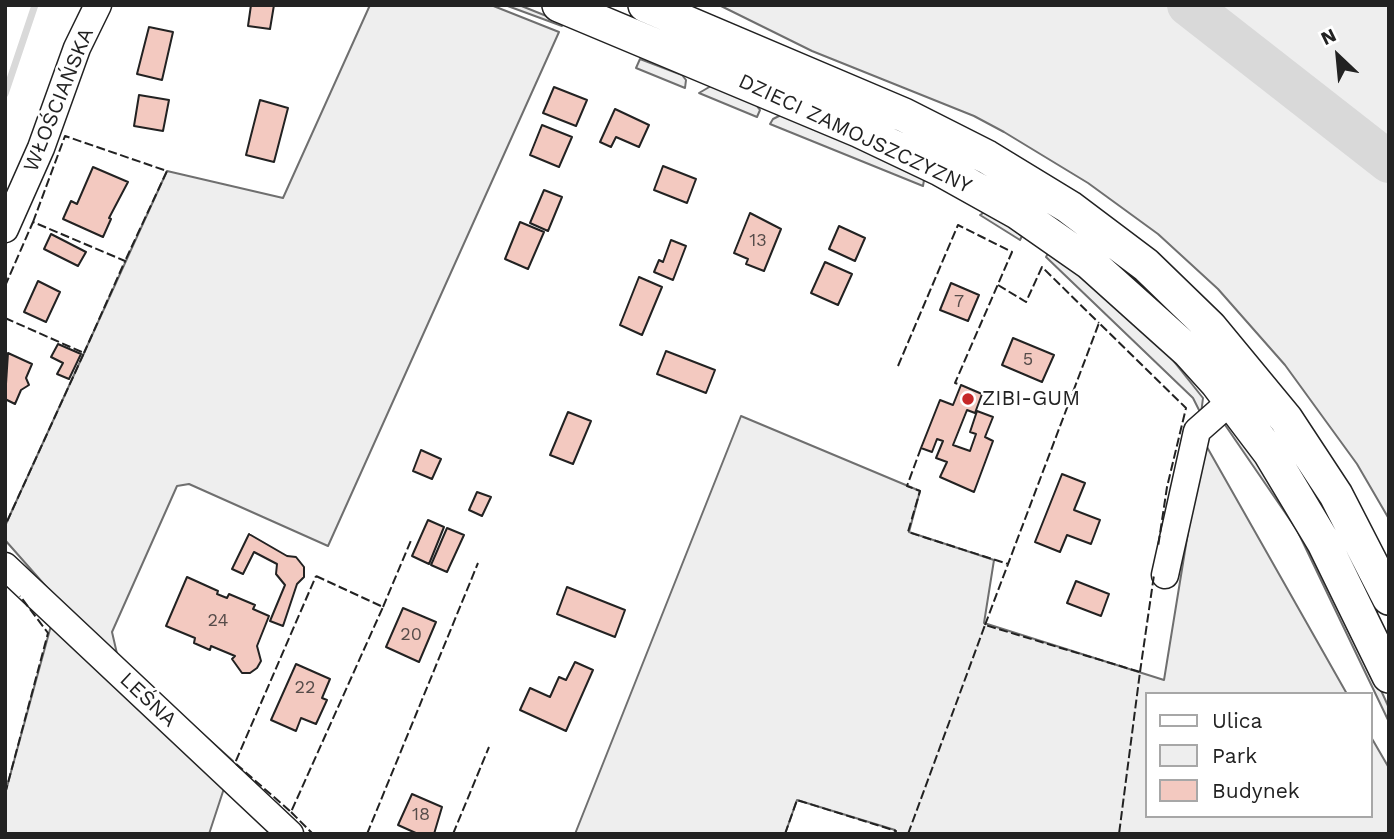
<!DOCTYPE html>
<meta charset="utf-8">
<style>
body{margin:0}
#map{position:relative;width:1394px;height:839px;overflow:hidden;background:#fff;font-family:"Work Sans",sans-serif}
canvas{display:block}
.frame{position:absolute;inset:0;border:7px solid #222;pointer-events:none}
.legend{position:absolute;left:1145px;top:692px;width:228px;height:126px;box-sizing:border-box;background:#fff;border:2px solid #a7a7a7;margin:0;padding:9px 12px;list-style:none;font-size:21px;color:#222}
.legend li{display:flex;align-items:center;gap:14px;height:35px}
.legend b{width:35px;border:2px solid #a7a7a7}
.north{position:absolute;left:1303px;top:21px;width:70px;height:70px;-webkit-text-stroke:5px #fff;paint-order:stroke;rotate:334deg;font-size:19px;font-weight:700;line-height:28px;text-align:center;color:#222}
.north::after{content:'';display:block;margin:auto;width:24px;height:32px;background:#222;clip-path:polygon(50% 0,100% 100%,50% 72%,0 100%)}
</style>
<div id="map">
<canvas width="1394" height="839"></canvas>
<div class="frame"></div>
<ul class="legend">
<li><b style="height:9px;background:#fff"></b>Ulica</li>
<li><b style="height:19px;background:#eee"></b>Park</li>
<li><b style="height:19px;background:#f3c9c0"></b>Budynek</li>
</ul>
<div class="north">N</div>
</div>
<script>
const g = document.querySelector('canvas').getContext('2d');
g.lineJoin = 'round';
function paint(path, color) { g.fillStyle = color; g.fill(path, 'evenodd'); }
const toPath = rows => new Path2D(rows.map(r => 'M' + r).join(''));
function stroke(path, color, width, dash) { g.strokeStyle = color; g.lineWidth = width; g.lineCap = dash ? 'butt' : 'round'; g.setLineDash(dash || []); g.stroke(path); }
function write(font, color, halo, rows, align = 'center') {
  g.font = font + ' "Work Sans",sans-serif'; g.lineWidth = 5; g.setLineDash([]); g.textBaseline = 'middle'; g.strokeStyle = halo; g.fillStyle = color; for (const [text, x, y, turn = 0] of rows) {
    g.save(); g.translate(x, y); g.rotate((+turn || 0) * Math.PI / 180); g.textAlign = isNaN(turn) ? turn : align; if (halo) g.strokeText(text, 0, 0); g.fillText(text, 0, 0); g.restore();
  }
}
const green = toPath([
 [370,5,491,5,559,32,328,546,189,484,177,486,112,632,118,658,233,761,209,834,5,834,5,794,58,600,5,540,5,526,167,171,283,198,370,5],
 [505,5,519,5,559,21,562,26,505,5],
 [719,5,1389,5,1389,519,1357,464,1285,365,1218,289,1158,234,1088,183,1004,132,974,116,812,51,719,5],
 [640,59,682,75,686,80,685,88,636,68,640,59],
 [711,86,756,105,760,110,757,117,699,93,711,86],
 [781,115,925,174,923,186,770,124,773,119,781,115],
 [988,210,1022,236,1020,240,980,215,988,210],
 [1050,250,1164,349,1203,398,1201,414,1193,398,1046,257,1050,250],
 [741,416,920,491,909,532,994,560,984,623,1164,680,1203,440,1347,694,1147,694,1147,816,1371,816,1371,737,1389,768,1389,834,895,834,895,830,797,800,785,834,575,834,741,416],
 [1221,419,1229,422,1278,490,1360,644,1389,708,1389,722,1297,530,1221,419]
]);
paint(green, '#eee');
stroke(green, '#6f6f6f', 2);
stroke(toPath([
 [5,94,35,5]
]), '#d9d9d9', 7);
stroke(toPath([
 [1188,5,1389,162]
]), '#d9d9d9', 42);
const building = toPath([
 [251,5,274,5,270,29,248,26,251,5],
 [149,27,173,32,162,80,137,74,149,27],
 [554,87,587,100,576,126,543,113,554,87],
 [139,95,169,100,163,131,134,126,139,95],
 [260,100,288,108,274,162,246,155,260,100],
 [615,109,649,125,639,147,616,137,611,147,600,142,615,109],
 [542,125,572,137,559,167,530,155,542,125],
 [663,166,696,179,687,203,654,190,663,166],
 [93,167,128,182,109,218,111,219,103,237,63,219,71,201,77,204,93,167],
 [544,190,562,197,548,231,530,223,544,190],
 [750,213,781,229,764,271,746,264,748,259,734,253,750,213],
 [520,222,544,232,528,269,505,259,520,222],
 [839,226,865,238,855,261,829,249,839,226],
 [51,234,86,252,78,266,44,249,51,234],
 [671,240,686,246,673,280,654,272,659,260,663,262,671,240],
 [825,262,852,274,838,305,811,293,825,262],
 [639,277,662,287,642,335,620,325,639,277],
 [38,281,60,292,46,322,24,312,38,281],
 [951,283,979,295,968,321,940,310,951,283],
 [1013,338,1054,355,1042,382,1002,365,1013,338],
 [58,344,81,354,69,379,57,374,63,363,51,357,58,344],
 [666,351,715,370,706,393,657,374,666,351],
 [8,353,32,364,26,378,29,385,21,390,15,404,5,399,8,353],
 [961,385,982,394,975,413,967,410,953,445,970,451,976,434,970,432,977,411,993,417,985,437,993,441,974,492,940,477,947,462,936,458,943,441,937,439,932,452,921,448,940,400,953,405,961,385],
 [568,412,591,421,573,464,550,455,568,412],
 [421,450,441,459,432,479,413,471,421,450],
 [1062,474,1085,483,1074,510,1100,520,1091,544,1067,535,1060,552,1035,542,1062,474],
 [477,492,491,497,482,516,469,510,477,492],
 [428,520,444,527,429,564,412,556,428,520],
 [447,528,464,535,447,572,431,565,447,528],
 [249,534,287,556,296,557,304,567,304,577,297,584,283,626,270,621,285,585,276,574,277,564,254,552,243,574,232,569,249,534],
 [187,577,218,591,217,594,227,598,229,594,255,605,253,609,269,616,257,646,261,661,257,668,250,673,242,673,232,659,235,656,211,646,210,650,194,643,195,638,166,626,187,577],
 [1076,581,1109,594,1101,616,1067,603,1076,581],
 [567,587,625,610,615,637,557,614,567,587],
 [403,608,436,622,419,662,386,647,403,608],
 [575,662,593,670,566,731,520,710,530,688,550,697,559,677,566,680,575,662],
 [296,664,330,679,322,698,327,700,316,724,301,718,296,731,271,720,296,664],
 [412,794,442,807,434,834,418,834,398,825,412,794]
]);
paint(building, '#f3c9c0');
stroke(building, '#222', 2);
const minor = toPath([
 [5,229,41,148,77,48,98,5],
 [5,566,290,834],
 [1165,575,1197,431,1231,401]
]);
const major = toPath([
 [559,5,860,131,940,169,1017,212,1090,263,1188,351,1217,383,1270,453,1324,543,1389,676],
 [645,5,904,115,987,157,1069,207,1146,265,1210,327,1286,419,1336,495,1389,598]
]);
stroke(minor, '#222', 29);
stroke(major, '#222', 36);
stroke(minor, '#fff', 26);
stroke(major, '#fff', 33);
stroke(toPath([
 [33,222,65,136,167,171,125,261],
 [998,285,1026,302,1042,267,1099,323],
 [5,286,33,222,125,261,84,353],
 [5,318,84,353,5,526],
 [898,366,958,225,1012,252,955,383,961,385],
 [921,448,907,486,920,491,908,532,1008,564],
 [316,576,383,607,291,812,235,763,316,576],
 [383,607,412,538],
 [985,625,1099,323,1186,408,1167,487,1158,547],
 [1140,672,1154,575],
 [5,794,48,633,20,596],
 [291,812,313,834],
 [367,834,478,563],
 [453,834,489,747],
 [785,834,797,800,896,831,895,834],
 [908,834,985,625,1140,672,1119,834]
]), '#222', 2, [9, 3.5]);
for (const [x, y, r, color] of [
 [968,399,7,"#c62828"]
]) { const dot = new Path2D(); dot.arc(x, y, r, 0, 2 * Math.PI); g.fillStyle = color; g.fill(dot); stroke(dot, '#fff', 2.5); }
write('18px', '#564c4a', null, [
 ["13",758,241],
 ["7",959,302],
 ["5",1028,360],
 ["24",218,621],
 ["20",411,635],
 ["22",305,688],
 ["18",421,815]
]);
write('21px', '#222', '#fff', [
 ["WŁOŚCIAŃSKA",59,100,-68],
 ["DZIECI ZAMOJSZCZYZNY",855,134,25],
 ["LEŚNA",148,700,43]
]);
write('21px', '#222', '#fff', [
 ["ZIBI-GUM",982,399]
], 'left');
</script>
